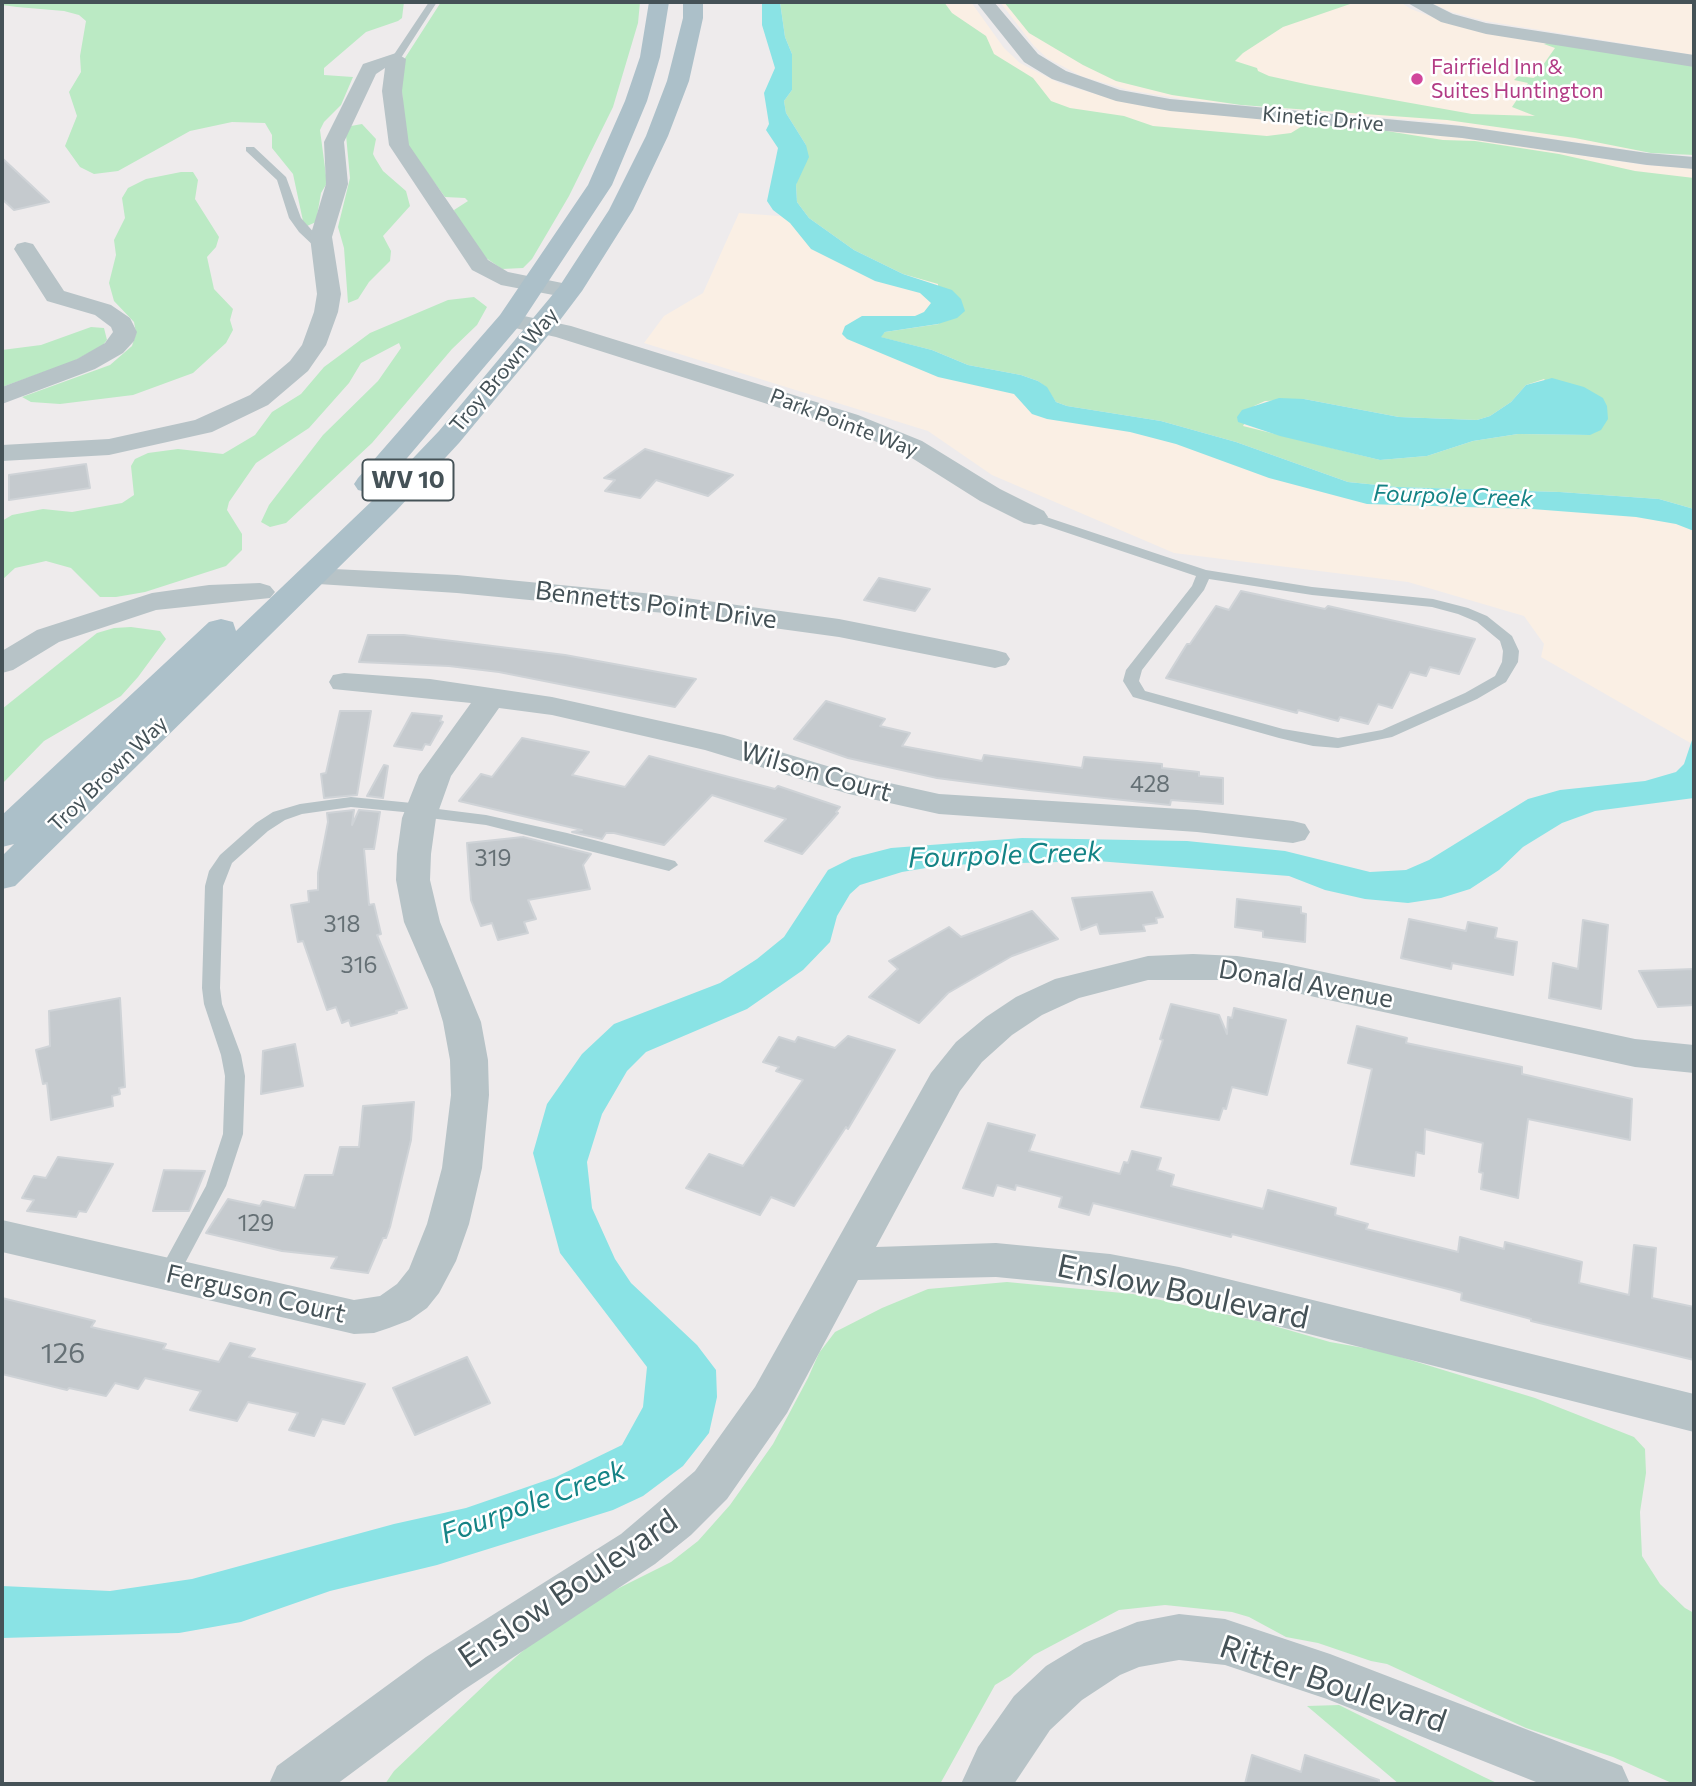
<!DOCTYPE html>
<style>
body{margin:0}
#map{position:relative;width:1696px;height:1786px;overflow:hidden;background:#eeebec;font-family:Commissioner,sans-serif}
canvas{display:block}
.frame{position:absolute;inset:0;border:4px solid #455257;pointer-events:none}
</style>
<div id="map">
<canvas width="1696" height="1786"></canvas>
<div class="frame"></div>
</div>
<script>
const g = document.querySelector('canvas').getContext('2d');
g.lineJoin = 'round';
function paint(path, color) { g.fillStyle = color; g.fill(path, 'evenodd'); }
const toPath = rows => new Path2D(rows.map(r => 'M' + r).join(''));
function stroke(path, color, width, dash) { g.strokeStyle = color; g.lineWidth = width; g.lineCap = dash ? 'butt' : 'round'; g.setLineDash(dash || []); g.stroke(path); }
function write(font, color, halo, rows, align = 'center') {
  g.font = font + ' Commissioner,sans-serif'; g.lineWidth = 5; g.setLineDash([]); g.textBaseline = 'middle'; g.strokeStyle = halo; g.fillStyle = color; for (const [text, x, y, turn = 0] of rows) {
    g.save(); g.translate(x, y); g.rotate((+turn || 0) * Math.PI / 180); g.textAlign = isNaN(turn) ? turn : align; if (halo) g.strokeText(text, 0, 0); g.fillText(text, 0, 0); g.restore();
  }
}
paint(toPath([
 [880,2,971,2,1004,48,1020,63,1059,83,1112,99,1466,138,1644,165,1694,168,1694,745,1541,657,1544,644,1524,616,1408,582,1174,553,992,475,928,431,644,343,664,316,703,293,739,213,792,217],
 [1000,2,1400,2,1411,9,1448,23,1694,66,1694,155,1638,151,1436,122,1188,100,1128,90,1081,76,1047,58,1034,46],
 [1430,2,1694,2,1694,55,1485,21,1451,12]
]), '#faefe4');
paint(toPath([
 [2,2,404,2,402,18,398,21,366,32,324,68,324,75,353,77,341,105,324,122,320,130,327,183,321,193,316,222,307,226,303,221,293,174,272,148,272,135,265,123,232,122,190,131,118,171,94,174,80,167,65,146,77,116,69,92,81,72,80,56,86,21,79,15,64,11,17,7,2,5],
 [441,2,640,2,638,23,613,107,569,196,532,259,523,268,502,269,486,258,456,219,454,210,468,201,465,198,445,197,409,148,405,132,401,78,405,58],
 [780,2,944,2,952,13,986,36,994,54,1033,78,1051,101,1070,108,1124,116,1153,126,1267,136,1291,133,1304,125,1368,128,1443,140,1475,141,1559,154,1635,171,1694,178,1694,509,1659,499,1560,492,1398,487,1348,482,1236,442,1161,421,1067,406,1056,402,1046,387,1038,381,1021,375,968,365,932,350,880,337,885,332,939,324,938,284,903,274,854,250,809,218,797,202,796,185,806,145,786,113,784,101,792,90,792,54,785,37],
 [1544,379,1590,435,1518,434,1473,441,1427,456,1380,460,1243,426,1254,406,1265,401,1304,399,1399,417,1477,420,1490,416,1511,402,1526,385],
 [1004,2,1356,2,1283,27,1243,53,1235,61,1257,68,1258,71,1269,76,1310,85,1472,114,1535,116,1512,107,1528,83,1514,80,1518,76,1534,78,1555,48,1544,44,1547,43,1694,65,1694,155,1651,153,1575,138,1447,120,1241,105,1172,95,1116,81,1083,65,1029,33],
 [362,124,376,139,373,154,375,158,383,171,406,191,410,206,383,236,391,251,390,261,369,282,358,299,348,303,344,248,338,227,350,178,346,135,351,126],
 [181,172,193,172,198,180,195,199,219,237,216,247,207,257,214,289,233,309,230,320,233,330,226,343,193,373,133,395,60,404,31,402,22,397,110,365,132,346,136,333,134,322,114,301,109,283,116,255,114,240,125,218,122,198,128,188,146,179],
 [474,297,487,307,477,325,452,349,372,443,286,523,270,527,261,522,269,505,323,435,378,381,401,348,399,343,361,363,349,383,309,428,256,463,229,502,227,510,242,534,242,550,226,566,145,592,116,597,100,597,71,568,46,561,15,568,2,580,2,521,12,515,43,509,72,512,122,503,134,495,131,466,135,459,148,453,178,449,223,454,255,435,272,412,301,394,324,367,370,333,448,300],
 [91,327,104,328,107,340,102,346,72,362,2,387,2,350,41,345],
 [131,627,160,631,166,639,138,677,121,696,44,741,2,784,2,709,97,633,114,628],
 [1007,1282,1133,1294,1257,1321,1330,1342,1381,1351,1535,1398,1634,1437,1645,1449,1646,1473,1640,1512,1642,1556,1660,1584,1685,1608,1694,1613,1694,1784,1674,1784,1613,1757,1526,1728,1387,1664,1371,1661,1318,1643,1286,1637,1249,1617,1232,1612,1165,1605,1119,1610,1034,1655,1010,1676,995,1685,940,1784,385,1784,394,1771,494,1676,563,1616,671,1562,698,1541,730,1505,773,1444,808,1378,819,1353,835,1332,882,1308,928,1289],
 [1339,1705,1484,1777,1499,1784,1399,1784,1307,1706]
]), '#bbeac4');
paint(toPath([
 [762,2,780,2,785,37,792,54,792,90,784,101,786,113,806,145,809,157,796,185,797,202,809,218,854,250,903,274,952,290,961,299,965,311,957,318,938,324,885,332,881,337,932,350,968,365,1021,375,1038,381,1047,387,1056,402,1067,406,1161,421,1236,442,1348,482,1398,487,1560,492,1659,499,1694,509,1694,531,1676,524,1636,517,1532,509,1367,504,1269,478,1176,444,1130,432,1047,419,1032,414,1014,394,938,377,847,339,842,334,845,326,862,316,915,316,924,312,931,303,920,293,875,281,811,249,790,223,773,210,767,201,778,148,766,130,769,124,764,93,775,68,762,25],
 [1552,378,1584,387,1603,398,1607,406,1608,419,1601,430,1590,435,1518,434,1473,441,1427,456,1380,460,1280,436,1238,422,1237,417,1242,410,1279,398,1304,399,1399,417,1477,420,1490,416,1511,402,1526,385],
 [1694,734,1694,798,1595,811,1562,823,1523,847,1499,870,1470,889,1441,898,1408,903,1365,899,1325,890,1289,876,1097,861,944,865,902,872,860,885,850,894,837,916,830,942,803,970,747,1009,646,1052,627,1071,602,1114,587,1162,592,1208,615,1259,631,1283,697,1345,716,1370,717,1397,709,1433,683,1466,643,1496,613,1510,437,1565,330,1591,241,1622,179,1633,2,1638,2,1586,110,1591,192,1579,394,1524,466,1508,556,1477,622,1445,643,1407,647,1367,560,1253,533,1153,547,1104,582,1054,614,1024,720,983,757,959,784,937,828,870,852,858,891,848,1022,838,1187,841,1285,851,1370,872,1406,870,1429,860,1528,799,1560,790,1645,781,1676,772,1684,764]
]), '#8ae3e5');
const building = toPath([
 [2,158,49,202,14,210,2,199,2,158],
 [645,449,733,475,708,496,656,480,640,498,605,491,615,480,604,478,645,449],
 [86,464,90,488,9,500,9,475,86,464],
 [879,578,930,589,915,611,864,600,879,578],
 [1241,591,1325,609,1328,606,1475,639,1459,674,1430,667,1426,676,1410,672,1392,708,1378,704,1368,724,1340,717,1338,721,1298,710,1297,713,1166,678,1187,644,1190,644,1216,606,1229,610,1241,591],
 [368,635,404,635,565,655,696,679,675,707,499,672,449,666,359,662,368,635],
 [826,701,885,719,880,726,910,733,902,746,982,761,984,755,1082,768,1084,757,1162,764,1162,768,1199,772,1199,776,1223,778,1223,804,1171,800,1170,805,1029,790,937,778,848,758,794,739,826,701],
 [340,711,371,711,357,795,324,798,321,774,326,773,340,711],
 [412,713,442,716,440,721,443,722,430,745,425,744,422,750,394,746,412,713],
 [522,738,589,752,572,775,625,787,649,756,775,789,778,786,840,807,836,812,838,813,802,854,765,841,786,819,712,795,664,845,614,833,606,833,602,839,572,832,582,830,459,801,481,774,492,777,522,738],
 [384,765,388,766,383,798,367,796,384,765],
 [354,810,352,825,359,810,380,812,374,849,364,849,369,905,374,904,381,934,377,935,407,1008,396,1011,397,1013,351,1026,349,1020,342,1023,336,1007,327,1010,303,941,298,942,291,905,309,902,308,891,318,890,318,873,328,822,327,813,354,810],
 [523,837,591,854,583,865,590,889,528,900,536,919,524,922,528,933,498,940,492,923,481,926,471,900,467,843,523,837],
 [1152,892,1163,917,1156,918,1157,923,1143,925,1145,931,1100,934,1097,924,1081,930,1072,898,1152,892],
 [1237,899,1301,907,1301,913,1306,914,1305,942,1263,937,1263,931,1235,927,1237,899],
 [1032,911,1058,939,1012,956,948,993,919,1023,869,997,898,969,889,961,949,927,961,937,1032,911],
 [1409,919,1466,931,1468,922,1497,928,1495,938,1517,942,1513,975,1452,963,1451,969,1401,958,1409,919],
 [1583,920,1608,925,1601,1009,1549,998,1553,963,1578,969,1583,920],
 [1694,969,1694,1005,1658,1007,1639,971,1694,969],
 [120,998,125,1087,119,1088,120,1094,112,1096,113,1106,51,1120,47,1083,43,1084,36,1050,50,1046,49,1011,120,998],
 [1171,1004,1219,1015,1227,1034,1228,1017,1232,1018,1234,1008,1286,1020,1267,1095,1232,1087,1226,1109,1223,1108,1219,1120,1141,1107,1163,1040,1160,1039,1171,1004],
 [1357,1026,1407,1038,1406,1043,1522,1067,1522,1074,1632,1099,1630,1140,1528,1119,1518,1198,1481,1189,1483,1173,1479,1172,1483,1143,1425,1129,1424,1154,1416,1152,1414,1176,1351,1164,1372,1069,1348,1063,1357,1026],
 [848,1036,895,1050,848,1129,846,1127,794,1206,771,1197,760,1215,686,1188,709,1154,743,1166,803,1080,776,1071,779,1067,763,1062,779,1037,795,1042,798,1037,835,1048,848,1036],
 [295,1044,303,1086,261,1094,263,1051,295,1044],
 [414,1102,411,1140,390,1227,386,1238,383,1238,368,1273,331,1268,337,1257,282,1251,206,1233,228,1199,260,1206,263,1201,295,1208,305,1175,333,1175,340,1147,359,1147,363,1106,414,1102],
 [988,1123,1035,1135,1029,1151,1120,1174,1124,1162,1128,1163,1132,1151,1161,1158,1157,1170,1174,1175,1171,1186,1263,1209,1268,1190,1336,1208,1335,1215,1368,1224,1366,1229,1458,1252,1460,1237,1504,1249,1505,1242,1582,1262,1579,1283,1629,1295,1634,1245,1656,1248,1652,1298,1694,1307,1694,1360,1531,1321,1531,1319,1461,1300,1462,1293,1452,1290,1232,1234,1231,1237,1093,1203,1089,1215,1059,1207,1062,1197,1016,1185,1015,1190,997,1185,993,1196,963,1188,988,1123],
 [58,1157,113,1164,86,1212,79,1211,76,1217,27,1211,34,1200,22,1198,34,1176,46,1178,58,1157],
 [164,1170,205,1171,189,1211,153,1211,164,1170],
 [2,1298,95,1321,91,1327,166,1344,163,1349,219,1362,230,1343,255,1349,249,1357,365,1384,344,1424,322,1419,314,1436,289,1430,298,1413,248,1402,237,1421,190,1410,201,1391,145,1378,138,1389,115,1383,106,1396,69,1388,67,1390,2,1374,2,1298],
 [467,1357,490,1403,415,1435,393,1388,467,1357],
 [1252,1755,1301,1772,1305,1755,1379,1780,1379,1784,1245,1784,1252,1755]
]);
paint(building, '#c5cace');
stroke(building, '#cfd3d7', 2);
paint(toPath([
 [429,2,437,2,399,61,393,61,391,59,429,2],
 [246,147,254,147,286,177,301,218,325,245,325,249,317,249,299,232,289,218,277,180,246,151,246,147],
 [1034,513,1206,570,1312,587,1433,599,1468,608,1487,616,1512,636,1519,651,1518,662,1506,682,1477,699,1392,737,1338,748,1313,746,1279,738,1133,697,1123,681,1126,670,1192,586,1196,576,1029,520,1029,514,1034,513],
 [1209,579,1312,595,1432,607,1458,614,1477,622,1500,641,1503,651,1502,662,1495,676,1465,693,1382,730,1338,738,1283,729,1145,691,1139,681,1142,670,1204,590,1209,579],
 [351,797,422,804,430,808,486,815,567,833,675,861,678,865,669,871,486,825,421,817,414,813,351,807,302,814,285,820,268,831,232,863,223,886,220,988,222,1004,241,1055,245,1076,243,1134,226,1186,176,1280,169,1282,162,1280,158,1274,206,1186,223,1134,225,1076,221,1055,204,1004,202,988,205,886,209,871,220,855,256,823,273,812,300,804,351,797]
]), '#b7c3c7');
paint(toPath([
 [976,2,994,2,1038,54,1066,71,1120,90,1170,99,1462,126,1647,153,1694,157,1694,169,1647,165,1462,138,1170,111,1116,101,1052,79,1024,62,976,2],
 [1406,2,1429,2,1453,14,1486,23,1694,55,1694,67,1486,34,1441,22,1406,2],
 [396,53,406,59,402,91,409,145,488,260,508,272,577,286,581,291,577,296,569,298,501,285,472,270,389,145,382,91,385,68,376,74,344,142,348,184,332,237,341,294,338,312,326,345,308,371,268,405,212,432,109,455,2,461,2,445,109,439,195,420,250,395,290,361,302,345,314,312,317,294,310,237,326,184,324,142,363,64,396,53],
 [25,242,33,244,64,291,111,305,130,318,137,332,134,341,123,353,95,369,2,404,2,387,77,359,105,343,113,332,111,327,95,315,47,301,14,249,17,244,25,242],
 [510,313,571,326,858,415,922,441,1000,489,1044,511,1048,517,1044,523,1034,525,1024,523,980,501,904,453,840,427,556,337,501,325,498,320,501,315,510,313],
 [313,568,457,575,664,595,839,619,995,650,1006,653,1010,659,1006,665,995,668,839,637,664,613,457,593,303,583,299,577,303,571,313,568],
 [260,583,270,586,275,592,270,598,156,610,59,642,13,670,2,673,2,651,37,630,152,593,209,585,260,583],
 [344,673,430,679,552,697,724,735,867,778,939,794,1197,810,1293,821,1305,824,1310,832,1305,840,1293,843,1197,832,939,814,849,794,705,750,552,715,499,708,451,776,436,818,431,854,430,880,440,922,481,1022,488,1060,489,1095,482,1168,469,1224,456,1261,439,1293,427,1308,410,1320,389,1328,374,1333,354,1334,2,1252,2,1220,354,1300,380,1296,397,1284,409,1269,427,1224,442,1168,451,1095,450,1060,443,1022,433,989,404,922,396,880,397,854,402,818,419,775,471,703,333,689,329,682,333,675,344,673],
 [1193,954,1237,956,1282,963,1635,1039,1694,1045,1694,1073,1635,1067,1237,980,1148,980,1079,998,1042,1015,1012,1035,982,1062,960,1091,876,1247,996,1243,1110,1254,1179,1267,1694,1394,1694,1432,1179,1301,1110,1288,996,1277,858,1280,787,1413,727,1499,691,1535,655,1564,462,1691,337,1784,269,1784,277,1766,426,1657,621,1534,695,1471,755,1387,931,1073,956,1042,986,1017,1016,997,1055,979,1148,956,1193,954],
 [1179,1614,1225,1619,1330,1654,1622,1766,1630,1784,1541,1784,1327,1699,1225,1665,1179,1660,1139,1667,1120,1675,1082,1700,1050,1730,1014,1784,961,1784,978,1747,1014,1696,1046,1666,1084,1643,1120,1629,1137,1622,1179,1614]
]), '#b7c3c7');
paint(toPath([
 [649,2,669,2,660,57,647,101,612,185,519,326,380,490,369,493,358,490,354,484,358,478,500,315,588,185,625,101,640,57,649,2],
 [683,2,703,2,703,18,689,81,668,136,633,210,582,291,551,332,459,443,396,511,15,886,2,889,2,856,14,844,2,847,2,815,209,622,221,619,233,622,236,631,374,499,439,431,559,287,609,210,646,136,667,81,683,18,683,2]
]), '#acc0c9');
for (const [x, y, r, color] of [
 [1417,79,7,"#d1479c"]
]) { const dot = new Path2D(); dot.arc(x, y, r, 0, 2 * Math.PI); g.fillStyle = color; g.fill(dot); stroke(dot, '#fff', 2.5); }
write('21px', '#b23c85', '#fff', [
 ["Fairfield Inn &",1431,67],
 ["Suites Huntington",1431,91]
], 'left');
write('21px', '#455257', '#fff', [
 ["Kinetic Drive",1323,119,5],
 ["Troy Brown Way",504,370,-50],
 ["Park Pointe Way",844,423,21],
 ["Troy Brown Way",108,774,-44]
]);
write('italic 23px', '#148385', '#fff', [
 ["Fourpole Creek",1453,496,2]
]);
write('23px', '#657075', null, [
 ["428",1150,784],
 ["319",493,858],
 ["318",342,924],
 ["316",359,965],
 ["129",256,1223]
]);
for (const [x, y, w] of [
 [408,480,91]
]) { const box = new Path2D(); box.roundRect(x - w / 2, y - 20.5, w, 41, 5); g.fillStyle = '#fff'; g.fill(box); stroke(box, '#455257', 2); }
write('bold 24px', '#455257', null, [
 ["WV 10",408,480]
]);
write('26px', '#455257', '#fff', [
 ["Bennetts Point Drive",656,605,7],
 ["Wilson Court",816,772,16],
 ["Donald Avenue",1306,984,10],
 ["Ferguson Court",256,1294,13]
]);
write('italic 28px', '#148385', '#fff', [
 ["Fourpole Creek",1005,855,-2],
 ["Fourpole Creek",533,1502,-20]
]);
write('28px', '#657075', null, [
 ["126",63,1354]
]);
write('32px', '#455257', '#fff', [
 ["Enslow Boulevard",1183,1292,12],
 ["Enslow Boulevard",568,1589,-34],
 ["Ritter Boulevard",1333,1684,19]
]);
</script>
